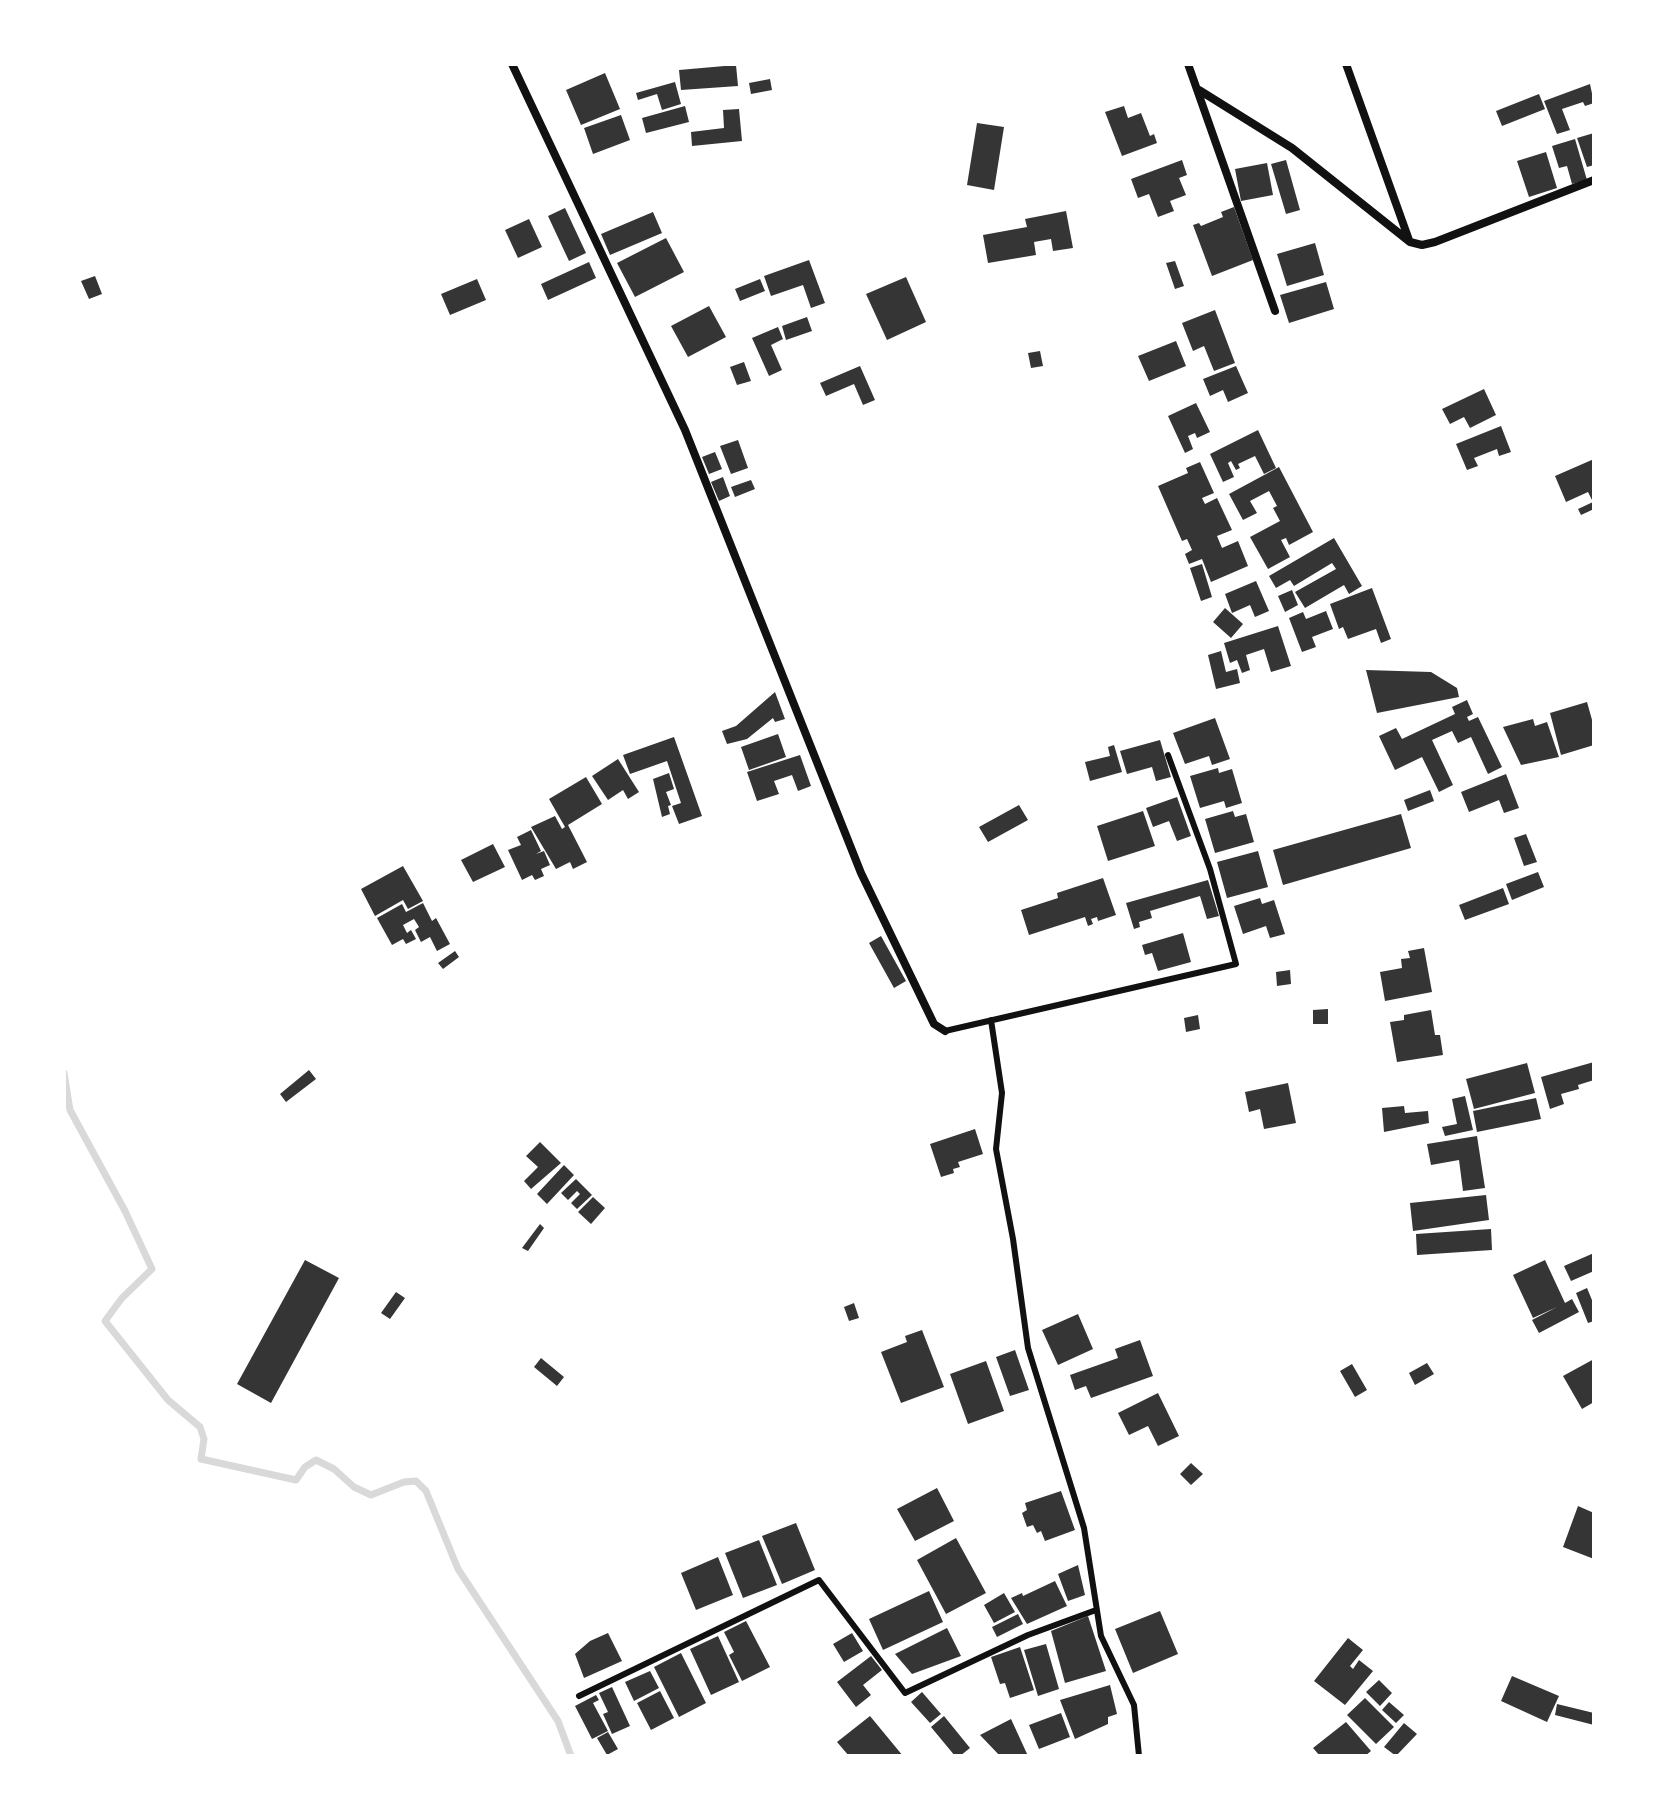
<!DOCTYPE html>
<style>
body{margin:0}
#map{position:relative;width:1658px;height:1820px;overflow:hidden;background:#fff;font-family:"Golos Text",sans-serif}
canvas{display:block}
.frame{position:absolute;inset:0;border:66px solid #fff;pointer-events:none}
</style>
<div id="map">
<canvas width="1658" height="1820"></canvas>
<div class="frame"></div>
</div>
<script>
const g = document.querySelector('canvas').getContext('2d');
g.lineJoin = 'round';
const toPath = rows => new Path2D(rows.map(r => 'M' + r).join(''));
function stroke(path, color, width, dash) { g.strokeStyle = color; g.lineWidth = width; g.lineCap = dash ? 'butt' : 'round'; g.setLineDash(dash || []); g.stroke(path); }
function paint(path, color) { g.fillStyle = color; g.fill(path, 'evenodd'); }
stroke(toPath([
 [64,1073,70,1110,125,1211,152,1269,122,1298,105,1321,168,1400,200,1427,204,1439,201,1459,296,1480,305,1467,316,1460,334,1469,354,1487,371,1495,404,1482,416,1481,426,1491,458,1569,558,1721,571,1756]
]), '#d9d9d9', 7);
paint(toPath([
 [736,65,738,86,681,90,679,70],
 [605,73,620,109,581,125,566,90],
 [770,79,772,90,751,94,749,83],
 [675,82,681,104,662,110,657,94,638,100,636,93],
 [1590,84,1594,103,1585,106,1583,102,1562,109,1570,130,1557,134,1544,101],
 [1539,94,1545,109,1502,126,1496,111],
 [685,106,689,122,646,133,642,118],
 [1124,106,1128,118,1141,113,1150,136,1154,134,1157,143,1122,156,1105,112],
 [739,109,742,141,692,146,691,132,724,128,723,110],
 [621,115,630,140,593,154,584,128],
 [977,123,1004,127,994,190,967,185],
 [1594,133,1594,165,1587,167,1577,138],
 [1575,139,1587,180,1572,184,1567,166,1559,168,1552,146],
 [1546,152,1557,188,1529,197,1517,161],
 [1182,160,1187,175,1179,178,1186,195,1170,201,1174,211,1158,217,1149,194,1138,198,1131,179],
 [1286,160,1300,210,1286,214,1271,164],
 [1267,163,1273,195,1241,201,1235,169],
 [1234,207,1253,260,1212,276,1193,225,1199,223,1201,226,1223,217,1221,212],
 [565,208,586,253,569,261,548,216],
 [1066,211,1073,248,1053,251,1051,239,1034,242,1036,255,988,263,983,235,1027,227,1025,219],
 [653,212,662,233,610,255,601,234],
 [529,219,542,247,518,258,505,230],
 [666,238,684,272,635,297,617,263],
 [1315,243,1324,275,1287,286,1277,254],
 [809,260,825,303,811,308,803,285,771,296,764,276],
 [1175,261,1184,286,1175,289,1166,263],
 [589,262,596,278,548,300,541,284],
 [95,276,102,294,89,299,81,281],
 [906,277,926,322,887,340,866,294],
 [477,279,486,300,450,315,441,294],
 [760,279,765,291,740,301,735,289],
 [1326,282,1334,309,1289,323,1280,295],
 [709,306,726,337,688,357,671,326],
 [1215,310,1235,363,1214,371,1204,346,1193,351,1182,323],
 [807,317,812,331,786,340,782,326],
 [778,327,783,339,771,345,782,370,769,376,752,338],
 [1176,341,1186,366,1149,381,1138,356],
 [1040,351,1043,366,1031,368,1028,353],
 [744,362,751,381,737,385,730,367],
 [860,366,875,400,863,405,854,384,826,396,820,383],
 [1236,366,1248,393,1228,402,1223,390,1210,396,1203,379],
 [1484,389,1496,415,1470,428,1464,417,1450,424,1442,409],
 [1196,403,1210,432,1197,438,1195,433,1188,436,1193,449,1185,453,1168,416],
 [1501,426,1511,452,1499,456,1497,449,1474,458,1478,466,1467,470,1456,444],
 [1258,430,1276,468,1264,474,1255,456,1238,464,1240,468,1236,470,1231,461,1228,463,1234,477,1223,482,1210,454],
 [738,440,748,468,731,474,720,446],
 [715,452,722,469,709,474,702,457],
 [1594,459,1594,509,1581,515,1578,509,1593,502,1588,492,1566,502,1555,476],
 [1200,462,1214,493,1202,498,1205,504,1217,498,1232,530,1217,536,1222,548,1238,541,1248,566,1211,582,1202,559,1189,564,1185,554,1192,550,1187,539,1182,541,1158,486,1188,473,1186,468],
 [1279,467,1313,532,1289,545,1286,538,1281,540,1290,557,1268,569,1250,537,1280,521,1273,508,1277,506,1269,491,1250,501,1257,513,1243,520,1229,494],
 [723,477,730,496,719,501,711,482],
 [751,480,755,489,735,497,731,487],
 [1334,538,1362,586,1349,594,1344,585,1305,608,1295,592,1336,569,1332,563,1294,586,1290,580,1276,588,1269,576],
 [1202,564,1212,597,1201,601,1190,568],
 [1256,581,1269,611,1255,617,1250,605,1232,613,1225,594],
 [1372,588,1391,639,1381,643,1376,629,1348,639,1343,627,1339,629,1330,604],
 [1292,590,1298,605,1285,612,1278,596],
 [1225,608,1243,624,1231,638,1213,622],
 [1326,611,1333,629,1312,637,1316,647,1302,652,1289,618,1303,612,1306,619],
 [1278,626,1291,666,1271,672,1264,649,1246,655,1250,670,1242,673,1237,660,1230,663,1224,643],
 [1221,651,1226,672,1237,669,1240,683,1216,689,1208,655],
 [1366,670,1431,672,1457,688,1459,697,1377,713],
 [775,692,785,719,775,722,773,718,747,739,727,744,722,731,736,726],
 [1467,700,1473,714,1467,717,1469,721,1478,717,1502,767,1488,774,1471,737,1458,743,1452,731,1432,740,1453,785,1439,792,1422,757,1395,770,1379,736,1396,728,1402,739,1455,714,1452,707],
 [1587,702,1594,727,1594,745,1561,755,1550,713],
 [1215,718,1230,759,1212,765,1209,756,1185,764,1173,733],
 [1533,719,1535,726,1547,722,1559,757,1521,765,1503,727],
 [778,734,786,757,749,770,741,747],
 [674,737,702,816,679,824,672,806,681,803,667,761,630,774,623,755],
 [1160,740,1171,777,1156,781,1152,767,1127,774,1120,751],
 [1114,745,1122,772,1090,781,1085,762,1110,756,1108,747],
 [800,755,811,786,798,791,792,775,774,781,779,794,757,801,747,772],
 [618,759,639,792,628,799,623,790,608,800,592,776],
 [1218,768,1219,773,1232,769,1242,803,1226,808,1224,801,1200,808,1190,776],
 [669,773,674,789,666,792,671,805,668,806,670,814,662,817,653,779],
 [1506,774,1519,808,1504,813,1499,800,1469,812,1461,792],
 [586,777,602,804,568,825,587,862,573,869,570,862,556,869,531,827,555,816,562,829,565,827,549,799],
 [1430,790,1434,801,1408,811,1404,800],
 [1177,797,1191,836,1177,841,1169,821,1153,827,1146,808],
 [1019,805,1028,820,988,842,979,827],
 [1143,811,1155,846,1108,861,1097,826],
 [1233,811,1235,817,1246,814,1254,842,1215,853,1205,819],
 [1401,814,1411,848,1283,885,1273,850],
 [531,830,541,851,536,854,544,851,550,865,541,869,544,876,535,880,532,875,522,880,508,850,521,845,517,837],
 [1526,834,1537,862,1524,866,1514,838],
 [493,844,505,867,473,882,461,860],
 [1258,851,1268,887,1227,898,1217,862],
 [403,866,423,901,408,909,403,900,375,916,361,889],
 [1538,872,1544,887,1512,900,1506,884],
 [1103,878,1116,915,1098,921,1097,917,1091,919,1093,924,1088,926,1085,917,1029,935,1021,910,1058,898,1057,893],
 [1208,880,1219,916,1207,919,1200,896,1150,911,1152,918,1139,922,1140,927,1134,929,1126,903],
 [1503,888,1509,904,1465,920,1459,905],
 [1260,898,1262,904,1274,900,1285,934,1270,938,1266,926,1243,934,1234,906],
 [423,903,432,921,436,918,450,944,437,951,430,937,421,942,415,930,419,927,414,919,403,925,407,933,411,930,416,939,406,944,403,939,392,945,377,918,402,904,406,912],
 [1183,933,1191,962,1158,971,1152,953,1145,955,1142,945],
 [881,936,906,981,894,988,869,943],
 [1424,948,1432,992,1385,1001,1380,972,1402,968,1401,959,1410,958,1408,951],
 [455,951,459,957,443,969,438,963],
 [1290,970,1291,984,1277,986,1276,972],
 [1328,1009,1328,1024,1313,1024,1313,1010],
 [1431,1010,1435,1035,1440,1035,1443,1055,1397,1062,1390,1022,1404,1020,1404,1015],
 [1198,1015,1200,1029,1186,1032,1184,1018],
 [1594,1062,1594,1080,1578,1085,1579,1089,1561,1094,1564,1104,1550,1109,1541,1077],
 [1527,1063,1535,1093,1474,1109,1466,1079],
 [309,1070,316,1079,286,1102,280,1094],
 [1288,1083,1296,1123,1264,1129,1260,1109,1249,1112,1245,1092],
 [1465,1096,1473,1130,1445,1136,1442,1127,1457,1124,1452,1099],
 [1536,1098,1541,1119,1477,1132,1473,1111],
 [1404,1106,1405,1113,1428,1111,1429,1123,1384,1132,1382,1108],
 [975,1129,983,1154,958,1162,960,1167,953,1169,954,1173,941,1177,930,1144],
 [1477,1136,1485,1188,1463,1191,1459,1160,1431,1165,1427,1144],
 [540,1142,561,1163,531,1189,524,1181,538,1167,526,1156],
 [564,1165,574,1175,547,1204,537,1194],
 [576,1179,592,1195,577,1209,571,1203,580,1194,577,1191,568,1200,561,1193],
 [1486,1195,1489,1220,1413,1231,1410,1203],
 [593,1197,605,1208,591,1224,578,1212],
 [540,1224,544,1228,528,1251,522,1248],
 [1491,1229,1492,1250,1417,1255,1416,1234],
 [1594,1253,1594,1271,1571,1281,1564,1266],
 [305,1260,339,1278,271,1403,237,1384],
 [1545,1260,1565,1303,1572,1299,1579,1312,1539,1333,1532,1320,1557,1307,1533,1318,1513,1275],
 [1587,1288,1594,1305,1594,1321,1588,1323,1576,1293],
 [396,1292,405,1298,390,1319,381,1313],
 [854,1303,859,1318,849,1321,844,1307],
 [1078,1314,1093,1349,1058,1365,1042,1330],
 [922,1330,944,1387,901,1403,881,1352,907,1342,905,1336],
 [1140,1340,1153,1376,1091,1398,1086,1386,1075,1390,1070,1375,1118,1358,1115,1349],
 [1015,1350,1029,1390,1010,1396,996,1357],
 [541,1358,564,1377,557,1386,534,1367],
 [1594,1359,1594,1402,1582,1409,1563,1376],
 [986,1361,1004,1411,968,1424,950,1374],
 [1427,1363,1434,1374,1415,1385,1409,1373],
 [1352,1364,1367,1390,1355,1397,1340,1371],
 [1158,1393,1179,1436,1158,1446,1148,1426,1129,1435,1118,1413],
 [1191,1463,1203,1474,1191,1485,1180,1474],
 [937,1488,954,1521,915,1541,897,1509],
 [1061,1491,1075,1530,1045,1541,1041,1531,1037,1533,1033,1525,1027,1527,1022,1513,1027,1510,1025,1503],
 [1578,1506,1594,1513,1594,1559,1563,1547],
 [796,1523,815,1570,782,1584,762,1536],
 [956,1538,986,1593,946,1614,917,1560],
 [759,1540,777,1585,743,1598,725,1553],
 [718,1557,733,1595,696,1610,681,1573],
 [1078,1565,1085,1595,1068,1601,1058,1574],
 [1055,1581,1067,1606,1027,1624,1011,1598,1022,1593,1023,1596],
 [929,1591,943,1622,883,1650,869,1619],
 [1004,1593,1015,1612,994,1623,984,1605],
 [1160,1611,1178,1654,1133,1673,1115,1629],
 [1018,1614,1023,1624,997,1637,992,1627],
 [1088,1616,1106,1671,1065,1683,1051,1631],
 [746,1621,770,1667,742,1681,729,1655,734,1652,724,1632],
 [947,1628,961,1656,912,1674,895,1654],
 [608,1633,622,1661,584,1678,575,1654,590,1641],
 [852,1633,863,1651,844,1662,833,1644],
 [718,1636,739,1682,711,1695,690,1649],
 [1348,1638,1363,1650,1350,1666,1353,1669,1359,1660,1373,1671,1345,1705,1314,1681],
 [1046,1644,1059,1689,1038,1696,1024,1650],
 [1020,1647,1034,1690,1010,1698,1005,1683,1000,1684,991,1657],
 [681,1653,706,1703,679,1717,654,1667],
 [871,1656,882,1670,863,1685,871,1695,856,1707,837,1682],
 [650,1671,659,1688,634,1701,625,1682],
 [1512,1676,1559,1696,1547,1722,1501,1701],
 [1379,1680,1392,1693,1380,1706,1366,1692],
 [1110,1685,1117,1714,1108,1717,1108,1724,1075,1739,1060,1700],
 [612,1687,630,1726,612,1734,603,1714,608,1712,599,1693],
 [660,1691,674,1718,651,1730,637,1703],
 [922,1692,941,1714,930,1723,911,1702],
 [596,1695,599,1700,593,1703,608,1731,592,1739,575,1706],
 [1365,1698,1394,1727,1376,1744,1347,1715],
 [1389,1702,1404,1715,1396,1723,1382,1710],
 [1557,1704,1594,1713,1594,1725,1555,1715],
 [1061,1713,1070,1737,1039,1749,1029,1725],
 [870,1716,903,1756,849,1756,837,1742],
 [944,1716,970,1748,960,1756,955,1756,931,1727],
 [1011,1719,1028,1756,1000,1756,980,1735],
 [1346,1722,1371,1751,1365,1756,1320,1756,1313,1748],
 [1404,1723,1417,1734,1396,1756,1384,1747],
 [608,1732,618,1749,607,1755,597,1738]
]), '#353535');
stroke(toPath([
 [991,1020,1002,1093,996,1149,1013,1239,1028,1348,1084,1528,1101,1636,1134,1705,1139,1756],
 [945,1031,1236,964,1210,869,1168,755],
 [579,1696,819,1580,905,1693,1028,1635,1096,1610]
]), '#111', 6);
stroke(toPath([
 [512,64,685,430,861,873,934,1024,945,1031],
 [1188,64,1275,311],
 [1346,64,1409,240],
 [1199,90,1292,148,1410,242,1422,245,1435,242,1594,180]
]), '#111', 8);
</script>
